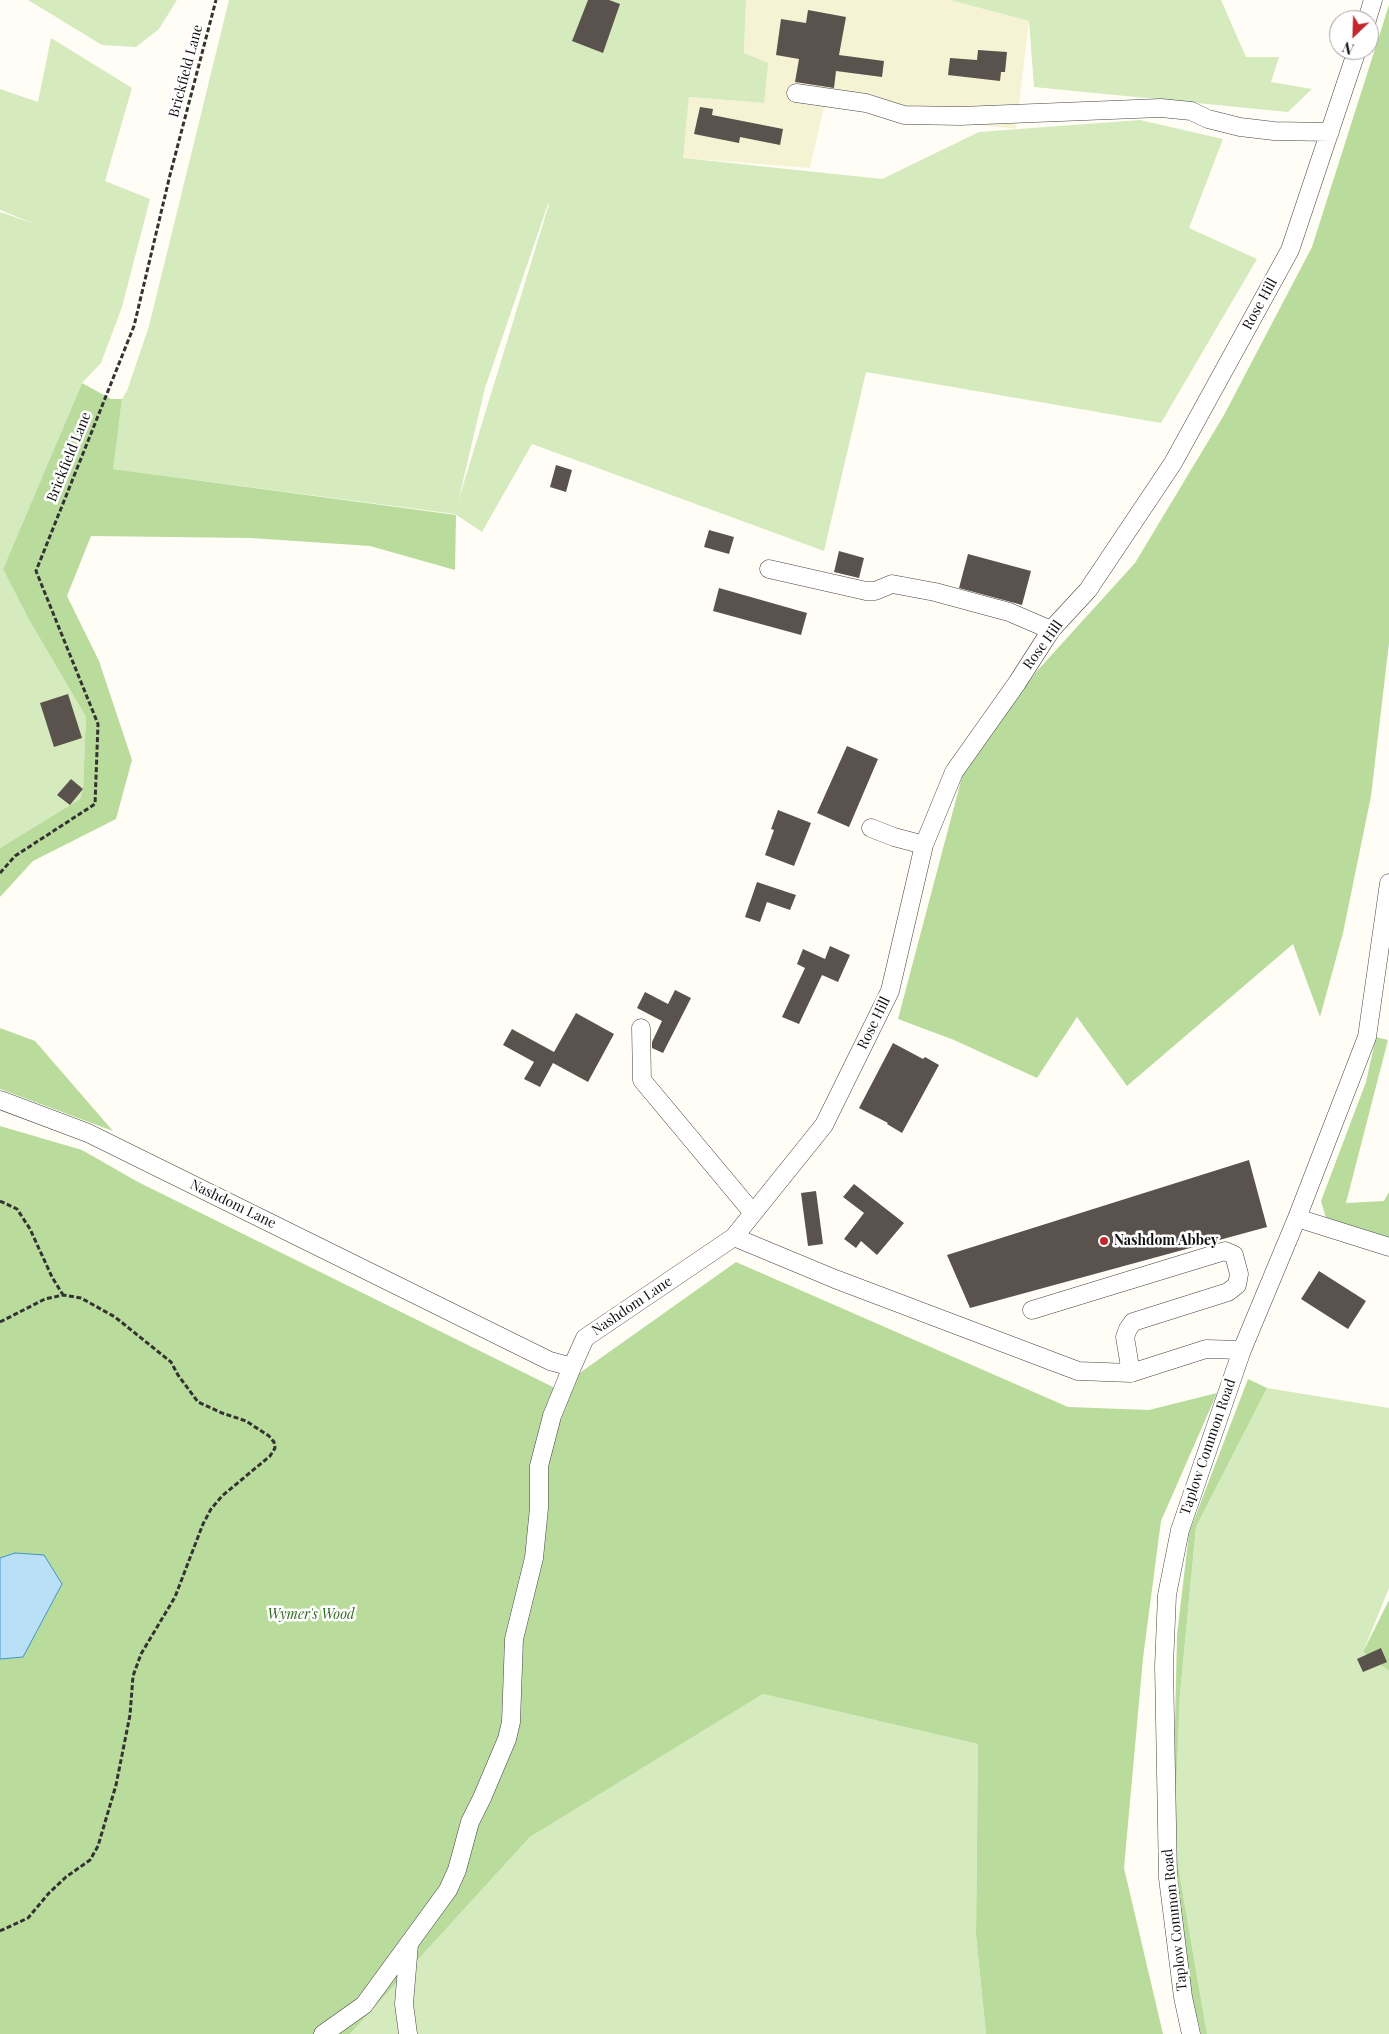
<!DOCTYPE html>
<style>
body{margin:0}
#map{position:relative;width:1389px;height:2034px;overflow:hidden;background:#fffdf5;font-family:"Playfair Display",serif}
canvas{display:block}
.north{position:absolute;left:1329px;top:10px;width:50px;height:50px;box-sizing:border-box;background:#fff;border:1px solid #a0a0a0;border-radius:50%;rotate:204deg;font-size:14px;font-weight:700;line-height:20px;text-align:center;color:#111}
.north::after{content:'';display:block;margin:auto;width:18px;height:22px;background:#c4262e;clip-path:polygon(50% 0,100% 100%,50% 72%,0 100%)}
</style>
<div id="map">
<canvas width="1389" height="2034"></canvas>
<div class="north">N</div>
</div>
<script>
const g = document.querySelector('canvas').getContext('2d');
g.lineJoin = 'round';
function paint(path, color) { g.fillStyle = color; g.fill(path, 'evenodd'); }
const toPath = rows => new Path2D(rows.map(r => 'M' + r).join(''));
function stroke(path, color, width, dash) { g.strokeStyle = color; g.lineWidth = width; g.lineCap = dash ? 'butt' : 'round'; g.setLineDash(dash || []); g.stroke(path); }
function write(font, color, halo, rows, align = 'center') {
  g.font = font + ' "Playfair Display",serif'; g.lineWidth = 5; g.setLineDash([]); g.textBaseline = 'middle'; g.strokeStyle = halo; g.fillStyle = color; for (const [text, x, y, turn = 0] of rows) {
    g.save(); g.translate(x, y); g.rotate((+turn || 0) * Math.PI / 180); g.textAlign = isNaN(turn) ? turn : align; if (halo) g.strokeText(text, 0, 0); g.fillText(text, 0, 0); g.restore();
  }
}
paint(toPath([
 [746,0,950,0,1029,21,1016,129,824,107,810,168,682,158,689,97,764,103,744,53]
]), '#f6f3d4');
paint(toPath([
 [28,0,177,0,159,29,136,47,102,45],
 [229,0,746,0,744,53,768,63,764,103,689,97,683,158,882,179,979,132,1140,120,1223,139,1189,228,1257,259,1161,423,866,372,824,551,532,444,482,532,455,514,112,469,122,399,127,391,149,326],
 [548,204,549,204,458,502,485,388],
 [950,0,1221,0,1246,57,1279,57,1271,82,1312,89,1288,112,1034,87,1029,21],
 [51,38,132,88,105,181,150,199,122,307,101,363,82,383,3,569,28,618,86,717,83,789,80,799,0,848,0,212,35,224,0,210,0,89,38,102],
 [1267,1388,1389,1408,1389,1588,1363,1652,1389,1671,1389,2034,1207,2034,1174,1842,1180,1694,1196,1527],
 [763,1694,978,1744,976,1935,986,2034,350,2034,530,1837]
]), '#d5ebbd');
paint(toPath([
 [1389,5,1389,643,1371,796,1343,933,1320,1017,1293,944,1127,1086,1077,1017,1037,1078,954,1040,898,1019,963,773,1037,671,1135,563,1224,415,1312,247],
 [82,383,111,399,122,399,113,469,456,515,455,570,370,546,251,538,91,536,67,596,99,661,132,760,116,819,33,861,0,897,0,848,80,799,83,789,86,717,28,618,3,569],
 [0,1028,35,1041,113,1131,0,1089],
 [1376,1037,1388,1040,1346,1203,1384,1201,1389,1192,1389,1238,1340,1226,1326,1218,1321,1201,1366,1082],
 [0,1126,82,1150,138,1182,557,1389,736,1262,1068,1407,1149,1410,1217,1393,1161,1521,1143,1658,1124,1868,1163,2034,986,2034,976,1935,978,1744,763,1694,530,1837,350,2034,0,2034],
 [1248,1379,1267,1388,1196,1527,1180,1694,1174,1842,1207,2034,1201,2034,1184,1963,1172,1853,1177,1635,1189,1533],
 [1389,1600,1389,1671,1363,1652]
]), '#b9dc9c');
const water = toPath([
 [15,1553,44,1555,62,1584,23,1657,0,1659,0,1558,15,1553]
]);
paint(water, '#b9e0f7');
stroke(water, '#3f96cf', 1);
paint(toPath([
 [588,0,609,0,620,4,603,53,572,41],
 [808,10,846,17,839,55,884,61,882,77,836,71,834,88,795,82,799,59,776,55,781,19,806,23],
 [978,50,1007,52,1005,72,1001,72,1000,81,948,75,950,58,977,60],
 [700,107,713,109,712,115,783,129,780,145,740,137,739,143,694,134],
 [556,465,572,470,566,492,550,487],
 [709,530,734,537,729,554,704,547],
 [839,551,864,558,859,578,834,572],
 [968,554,1031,571,1022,605,959,588],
 [719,588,807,613,801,635,713,611],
 [68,694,82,738,54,747,40,703],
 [847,746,878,759,849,827,817,813],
 [71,779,83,789,70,805,57,795],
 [778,810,811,823,794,866,765,855,774,830,771,829],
 [757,882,796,895,790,910,767,902,760,922,745,917],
 [830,946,850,955,838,982,822,975,799,1024,782,1017,805,968,797,964,803,949,825,959],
 [675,990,691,998,663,1053,652,1048,652,1042,662,1021,637,1008,645,992,668,1004],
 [576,1013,614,1034,588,1082,553,1063,540,1087,524,1079,534,1062,503,1045,512,1029,554,1052],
 [893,1043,923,1059,925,1057,939,1065,902,1133,887,1124,888,1123,859,1108],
 [1249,1160,1267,1227,970,1308,947,1255],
 [854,1184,904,1223,877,1255,861,1241,856,1248,844,1239,864,1213,843,1197],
 [816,1191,823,1244,808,1246,801,1193],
 [1319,1271,1366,1301,1348,1329,1301,1299],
 [1381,1648,1387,1662,1363,1672,1357,1659]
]), '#5a524d');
const minor = toPath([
 [1367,20,1373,0],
 [796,93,866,103,904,115,960,116,1161,108,1191,111,1208,119,1240,127,1274,131,1330,132],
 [769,569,866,591,875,591,892,584,935,592,1009,612,1051,630],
 [871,828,894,837,924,845],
 [641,1028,642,1080,753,1213],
 [0,1100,88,1133,550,1361,572,1367,585,1338,734,1237,835,1279,1078,1371,1131,1373,1206,1349,1242,1350],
 [1297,1218,1389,1247],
 [734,1237,824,1125,890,991,924,845,954,772,1017,683,1051,630,1088,590,1173,463,1290,250,1357,50],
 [1032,1310,1225,1251,1234,1255,1239,1274,1237,1285,1228,1292,1133,1322,1128,1329,1125,1337,1131,1373],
 [323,2034,364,2005,448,1890,457,1870,470,1822,482,1798,507,1739,511,1722,514,1639,534,1558,539,1508,539,1466,552,1416,572,1367],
 [408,2034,404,2004,409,1944],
 [1191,2034,1183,1997,1168,1878,1164,1666,1167,1595,1180,1530,1242,1350,1297,1218,1367,1037,1389,883]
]);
stroke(minor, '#444', 19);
stroke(toPath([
 [0,873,15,856,95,804,98,724,36,571,134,326,170,175,216,0],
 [0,1201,17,1209,30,1229,52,1277,63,1295],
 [0,1322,45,1299,63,1295,81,1298,115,1317,171,1362,178,1375,198,1402,222,1413,246,1421,269,1436,274,1442,275,1448,270,1456,222,1496,211,1509,203,1524,175,1597,141,1654,133,1676,130,1715,116,1785,98,1846,90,1860,66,1877,49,1893,28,1918,0,1931]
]), '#333', 3, [5, 2.5]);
stroke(minor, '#fff', 18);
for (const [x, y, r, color] of [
 [1104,1241,5,"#c4262e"]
]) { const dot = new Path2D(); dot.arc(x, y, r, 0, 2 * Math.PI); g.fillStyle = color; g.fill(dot); stroke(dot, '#fff', 2); }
write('14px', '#111', '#fff', [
 ["Brickfield Lane",186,71,-75],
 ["Rose Hill",1260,304,-61],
 ["Brickfield Lane",69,457,-68],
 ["Rose Hill",1043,645,-54],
 ["Rose Hill",874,1023,-64],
 ["Nashdom Lane",233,1204,26],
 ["Nashdom Lane",632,1306,-34],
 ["Taplow Common Road",1208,1447,-71],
 ["Taplow Common Road",1175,1920,-96]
]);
write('bold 14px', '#111', '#fff', [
 ["Nashdom Abbey",1114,1241]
], 'left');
write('italic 14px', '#2f6b1f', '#fff', [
 ["Wymer's Wood",311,1615]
]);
</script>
